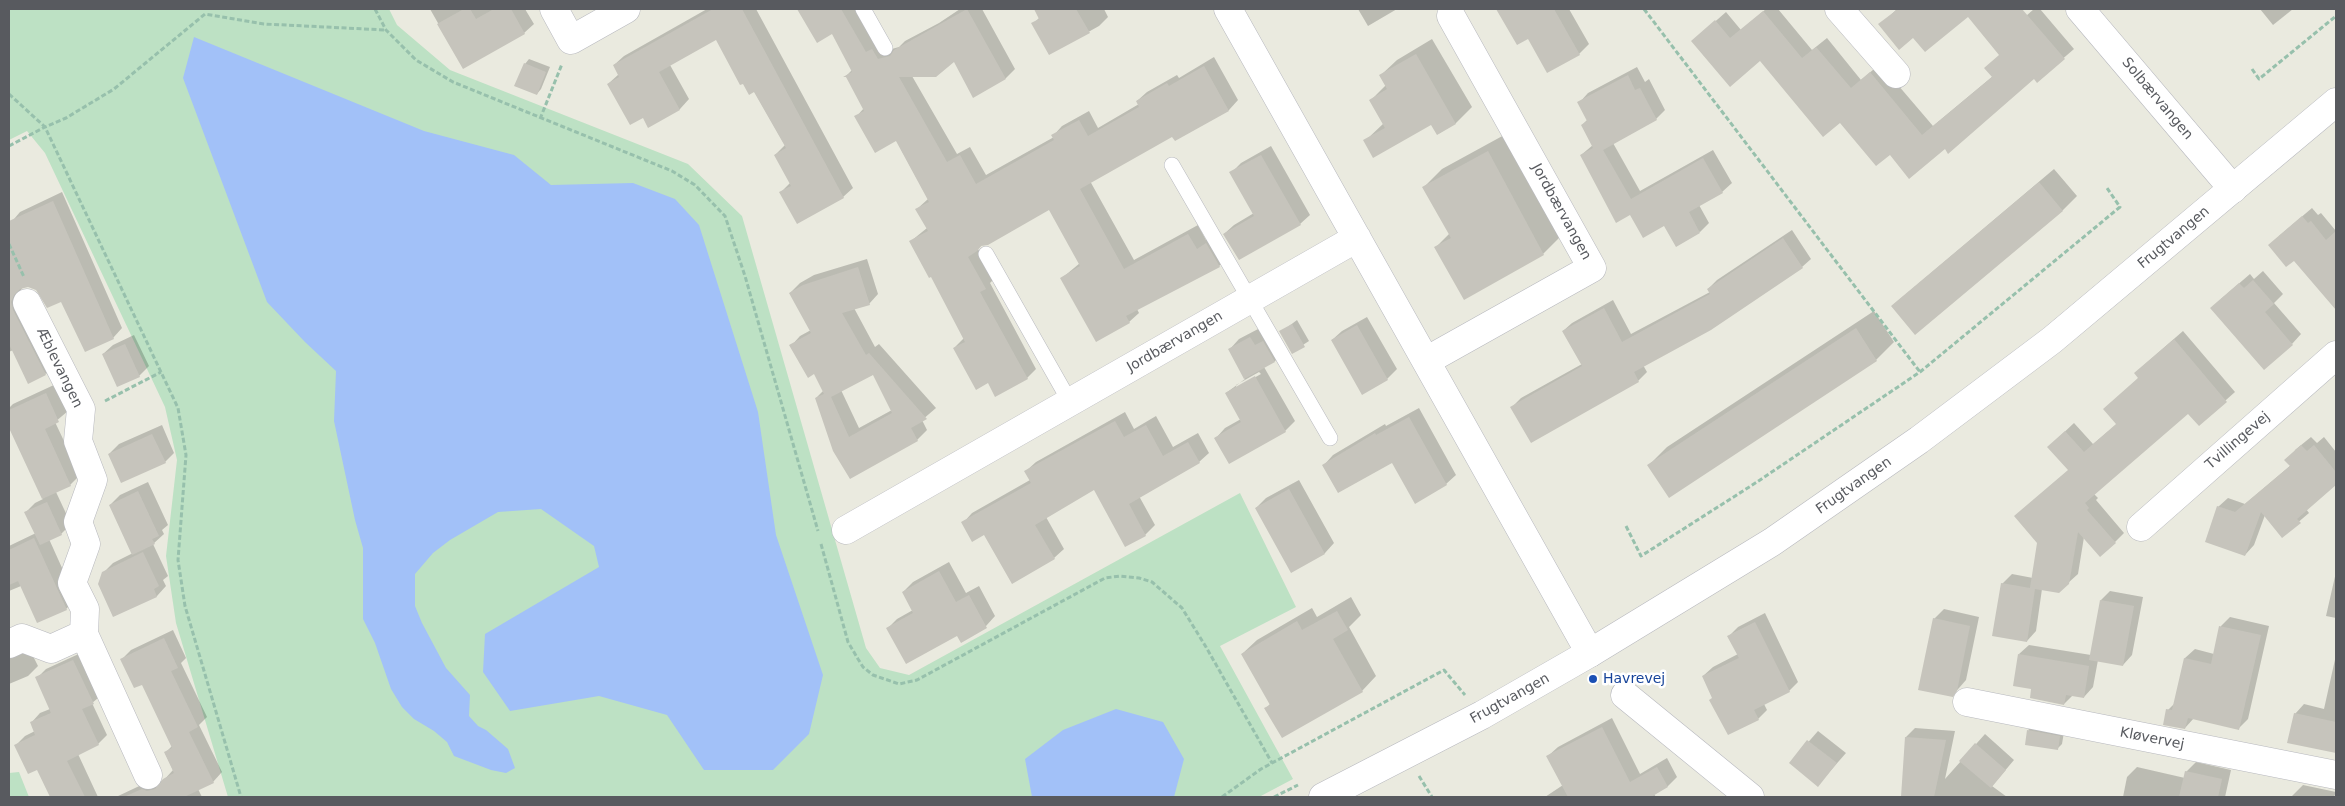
<!DOCTYPE html>
<meta charset="utf-8">
<style>
body{margin:0}
#map{position:relative;width:2345px;height:806px;overflow:hidden;background:#eaeadf;font-family:"DejaVu Sans",sans-serif}
canvas{display:block}
.frame{position:absolute;inset:0;border:10px solid #585a5f;pointer-events:none}
</style>
<div id="map">
<canvas width="2345" height="806"></canvas>
<div class="frame"></div>
</div>
<script>
const g = document.querySelector('canvas').getContext('2d');
g.lineJoin = 'round';
function paint(path, color) { g.fillStyle = color; g.fill(path, 'evenodd'); }
const toPath = rows => new Path2D(rows.map(r => 'M' + r).join(''));
function stroke(path, color, width, dash) { g.strokeStyle = color; g.lineWidth = width; g.lineCap = dash ? 'butt' : 'round'; g.setLineDash(dash || []); g.stroke(path); }
function write(font, color, halo, rows, align = 'center') {
  g.font = font + ' "DejaVu Sans",sans-serif'; g.lineWidth = 5; g.setLineDash([]); g.textBaseline = 'middle'; g.strokeStyle = halo; g.fillStyle = color; for (const [text, x, y, turn = 0] of rows) {
    g.save(); g.translate(x, y); g.rotate((+turn || 0) * Math.PI / 180); g.textAlign = isNaN(turn) ? turn : align; if (halo) g.strokeText(text, 0, 0); g.fillText(text, 0, 0); g.restore();
  }
}
paint(toPath([
 [9,9,389,9,397,25,450,70,688,164,742,216,866,648,880,668,909,675,1240,493,1296,607,1220,646,1293,779,1259,797,228,797,176,623,166,556,177,460,165,407,45,153,27,131,9,140],
 [19,772,29,797,9,797,9,773]
]), '#bde1c4');
paint(toPath([
 [194,37,424,131,514,155,551,185,633,183,675,199,699,225,758,412,776,535,823,675,809,734,773,770,704,770,667,715,599,696,510,711,483,672,485,634,599,567,594,546,541,509,498,512,450,540,433,553,415,574,415,606,422,623,446,668,470,695,469,716,478,726,486,730,508,749,515,768,506,773,491,770,454,756,447,742,434,731,414,719,402,707,391,689,375,643,363,619,363,548,355,520,334,421,336,371,305,342,267,302,183,78],
 [1116,709,1163,722,1184,759,1174,797,1032,797,1025,759,1063,730]
]), '#a2c1f8');
paint(toPath([
 [430,9,525,9,534,24,524,33,463,67],
 [707,9,756,9,853,188,843,197,781,192,791,182,775,155,785,145,754,91,716,39,670,65,689,99,680,109,649,126,643,116,608,84,619,74,614,65,624,56],
 [799,9,855,9,876,44,888,50,899,47,905,41,939,23,960,9,982,9,1015,69,1006,78,974,96,954,60,912,76,957,154,970,147,986,175,1054,137,1053,136,1062,126,1089,111,1098,128,1139,104,1137,101,1147,92,1177,75,1179,78,1214,57,1238,100,1229,110,1175,140,1173,135,1090,181,1134,260,1198,225,1206,240,1216,235,1229,257,1219,266,1137,309,1139,313,1129,322,1062,278,1080,263,1049,209,982,245,978,249,994,279,990,283,1036,369,1027,378,989,382,954,348,964,338,931,275,911,241,927,228,917,209,928,199,896,140,856,117,864,108,846,76,852,70,832,33,817,41],
 [1035,9,1104,9,1108,17,1099,26,1049,54,1033,24,1040,17],
 [1358,9,1397,9,1368,26],
 [1506,9,1569,9,1589,44,1579,54,1528,37,1501,14],
 [1766,9,1778,9,1812,50,1827,38,1861,80,1880,64,1933,126,1993,76,2000,54,2003,36,2034,9,2040,9,2074,49,2037,81,2034,77,1945,148,1890,153,1840,121,1760,60,1693,41,1726,12,1741,30],
 [1897,9,1975,9,1925,50,1914,36,1880,25],
 [2260,9,2293,9,2273,25],
 [1432,39,1472,107,1456,123,1438,134,1432,123,1365,141,1384,123,1371,100,1386,85,1381,75,1397,60],
 [529,59,550,67,541,89,537,94,525,64],
 [1637,67,1645,82,1649,79,1665,110,1656,119,1613,143,1640,191,1713,150,1732,183,1722,192,1699,205,1709,223,1700,232,1630,213,1581,155,1593,145,1582,125,1588,119,1579,103,1588,93],
 [1506,134,1561,236,1543,254,1436,247,1450,233,1424,187,1442,169],
 [1271,146,1310,215,1300,224,1224,234,1234,225,1254,213,1231,173,1241,163],
 [2054,169,2077,196,2063,210,1915,333,1892,306],
 [62,192,122,328,113,338,62,300,28,286,22,288,20,292,55,365,46,374,13,350,9,352,9,225,20,212],
 [2312,208,2318,215,2321,213,2336,231,2335,307,2279,236],
 [1792,230,1811,259,1802,267,1643,365,1647,372,1638,381,1512,407,1521,398,1582,364,1563,331,1572,323,1613,300,1631,334,1710,292,1708,289,1717,280],
 [867,259,878,294,869,304,854,308,875,347,879,344,936,408,922,420,927,430,917,440,850,478,816,398,824,390,815,372,791,346,800,336,811,330,790,293,800,283,814,275],
 [874,374,892,410,859,428,841,390],
 [2263,271,2283,294,2274,303,2301,334,2292,344,2221,299,2250,274,2254,279],
 [1874,311,1894,342,1876,360,1669,496,1649,465,1667,447],
 [1367,317,1397,369,1387,379,1332,340,1342,331],
 [1297,320,1309,341,1292,352,1281,332],
 [1260,328,1284,352,1275,361,1264,367,1295,421,1285,431,1216,438,1225,428,1241,419,1226,393,1245,379,1230,349,1239,339],
 [1259,372,1261,374,1236,388,1236,385],
 [2183,331,2235,392,2199,424,2189,412,2094,494,2098,498,2096,500,2124,533,2115,542,2084,537,2078,574,2068,583,2042,589,2036,631,2027,641,2002,584,2012,574,2033,578,2069,469,2058,438,2074,423,2093,444,2117,424,2144,365],
 [134,335,149,366,139,376,103,354,113,345],
 [56,384,68,411,55,422,80,475,70,485,56,492,71,524,61,534,49,539,76,599,66,609,21,586,9,591,9,546,36,533,26,512,35,503,43,499,9,425,9,408,13,404],
 [1419,408,1456,475,1446,484,1392,461,1324,465,1333,455,1385,424,1386,426],
 [1125,412,1134,429,1156,416,1173,447,1198,433,1209,453,1199,462,1139,496,1155,525,1145,535,1095,488,1046,517,1064,549,1054,558,985,533,963,523,972,513,1030,480,1026,471,1036,462],
 [162,425,174,453,165,462,109,454,119,444],
 [2311,437,2317,443,2324,437,2336,452,2336,483,2306,509,2309,513,2282,536,2265,515,2254,545,2245,555,2218,507,2228,498,2245,504,2291,465,2295,450],
 [1299,480,1334,543,1325,553,1292,571,1256,508,1266,498],
 [148,482,168,525,162,530,164,534,153,544,168,576,163,580,166,586,157,596,114,616,103,573,113,563,133,553,110,505,120,495],
 [949,562,966,593,979,586,995,616,986,626,888,628,897,619,913,610,903,592,913,582],
 [2336,572,2336,618,2326,616],
 [2110,591,2143,597,2132,655,2123,665,2098,660,2093,687,2084,697,2073,695,2064,704,2032,688,2019,654,2029,645,2091,655,2101,600],
 [1351,597,1361,615,1349,627,1376,676,1362,691,1266,708,1271,703,1242,654,1257,640,1312,608,1317,617],
 [1944,609,1979,617,1966,680,1952,696,1934,619],
 [1765,613,1798,682,1789,691,1764,704,1767,710,1758,719,1703,676,1713,667,1738,654,1728,637,1738,627],
 [2230,617,2269,626,2248,719,2239,728,2194,718,2185,728,2168,710,2176,702,2185,658,2195,649,2214,654,2221,626],
 [173,630,186,658,181,663,207,717,199,725,222,772,213,782,198,789,202,797,116,797,152,780,163,781,173,770,165,753,172,746,142,683,122,659,131,650],
 [29,648,38,666,28,676,9,684,9,656],
 [83,652,103,694,92,703,107,735,98,744,78,754,98,797,51,797,37,768,16,745,25,736,35,731,31,723,40,713,50,709,37,678,46,669],
 [2336,655,2336,752,2289,742,2295,714,2304,704,2324,709],
 [1612,718,1640,774,1667,758,1677,777,1668,786,1654,794,1656,797,1545,797,1563,785,1548,756,1558,747],
 [2032,726,2064,732,2062,744,2057,749,2028,730],
 [1915,728,1955,731,1945,779,1985,734,2014,760,1992,786,2007,797,1902,797,1906,737],
 [1818,731,1846,753,1818,785,1790,763],
 [2196,762,2231,770,2225,797,2123,797,2127,777,2137,767,2185,778,2186,772],
 [2303,785,2336,792,2334,797,2291,797]
]), '#0003');
paint(toPath([
 [464,9,470,9,476,19,494,9,511,9,525,34,463,69,437,24],
 [713,9,742,9,844,198,797,224,779,192,791,186,774,155,786,148,754,92,749,95,743,84,740,85,716,40,659,72,680,110,648,128,643,118,630,125,607,84,619,77,613,65],
 [797,9,841,9,866,52,872,49,878,59,890,56,894,50,967,9,1006,79,973,98,954,62,936,77,899,77,947,162,960,155,976,184,1054,140,1051,135,1079,120,1088,136,1139,107,1136,101,1167,83,1169,86,1204,66,1229,111,1175,141,1172,137,1080,189,1124,269,1188,234,1197,249,1206,243,1220,267,1126,316,1130,323,1096,342,1060,278,1080,266,1049,210,988,245,981,246,977,251,968,257,986,289,980,292,1028,379,995,397,988,383,976,390,953,348,965,342,931,277,929,278,909,241,928,231,915,209,929,202,896,141,875,153,854,116,864,111,846,77,843,77,852,72,832,34,817,43],
 [1034,9,1076,9,1090,33,1049,55,1031,23,1039,19],
 [1496,9,1554,9,1580,55,1547,73,1528,39,1517,45],
 [1898,9,2022,9,2065,59,2037,83,2034,79,1948,154,1945,149,1909,179,1890,155,1876,166,1840,123,1823,137,1760,61,1730,87,1691,41,1715,20,1730,38,1763,11,1802,58,1816,47,1851,88,1870,72,1922,135,1992,77,1984,68,1999,55,1968,17,1925,52,1913,38,1899,50,1878,24],
 [1416,54,1456,124,1437,135,1431,125,1373,158,1363,140,1385,128,1369,100,1387,89,1379,75],
 [524,63,546,72,537,95,514,86],
 [1628,75,1635,90,1640,88,1657,120,1603,150,1631,199,1703,158,1723,193,1689,212,1700,233,1676,247,1664,226,1643,238,1630,215,1616,223,1580,155,1593,148,1581,125,1587,121,1577,102],
 [1488,151,1544,255,1464,300,1434,247,1451,238,1422,187],
 [1261,155,1301,225,1239,260,1223,234,1254,216,1229,172],
 [2039,182,2063,211,1915,335,1891,306],
 [53,201,114,339,85,352,61,302,47,308,36,290,28,287,20,289,14,295,11,302,13,310,46,375,28,384,9,344,9,221],
 [2302,216,2308,223,2311,221,2326,240,2336,231,2336,310,2294,261,2286,267,2268,245],
 [1783,238,1803,268,1711,330,1634,372,1639,382,1531,443,1510,407,1582,366,1562,331,1604,308,1622,342,1710,294,1707,289],
 [858,267,870,305,842,313,866,355,869,353,927,419,911,428,918,441,850,479,833,451,815,398,824,394,814,374,808,378,789,345,811,333,789,293,803,285],
 [873,375,892,413,849,437,831,397],
 [2253,280,2274,304,2265,312,2293,345,2264,370,2210,308,2239,283,2244,288],
 [1292,324,1305,347,1292,354,1279,331],
 [1357,325,1388,380,1362,395,1331,340],
 [1856,328,1877,361,1669,498,1647,465],
 [1250,337,1255,345,1263,341,1275,362,1244,379,1228,349],
 [2174,339,2227,402,2199,426,2188,414,2085,503,2089,508,2087,510,2116,543,2100,557,2078,532,2069,584,2059,593,2035,589,2027,642,1992,636,2001,583,2030,588,2037,543,2014,516,2068,470,2047,447,2065,431,2084,452,2116,424,2103,409,2138,378,2134,373],
 [125,344,140,377,117,387,102,354],
 [1255,376,1286,432,1229,464,1214,438,1241,422,1225,393],
 [46,393,59,422,45,429,71,486,42,499,9,428,9,410],
 [1409,417,1447,485,1415,504,1392,463,1338,493,1322,465,1375,433,1376,435],
 [1115,421,1124,437,1146,425,1163,456,1188,442,1200,463,1129,504,1146,536,1125,547,1094,490,1035,525,1055,559,1012,584,984,535,972,542,961,522,1031,483,1024,471],
 [152,434,166,463,121,483,108,454],
 [2301,445,2307,451,2314,445,2336,472,2336,485,2297,519,2301,523,2282,538,2261,512,2245,556,2205,542,2217,506,2235,512,2290,466,2284,460],
 [1289,489,1325,554,1291,573,1255,508],
 [138,491,159,536,152,539,155,544,132,555,109,505],
 [47,502,62,535,40,545,24,512],
 [34,538,67,610,37,623,18,581,9,585,9,550],
 [143,552,159,586,154,589,157,597,113,617,98,584,102,572],
 [939,571,956,602,969,595,987,628,961,643,957,636,906,664,886,628,913,613,902,592],
 [2100,600,2134,606,2123,666,2089,660],
 [1337,611,1348,630,1333,639,1363,692,1282,738,1264,708,1270,705,1241,654,1297,621,1302,630],
 [1933,618,1970,626,1957,691,1953,697,1918,690],
 [1755,622,1790,692,1754,710,1759,720,1728,735,1709,700,1712,698,1702,676,1739,658,1727,636],
 [2219,626,2261,635,2239,730,2188,718,2185,729,2163,725,2166,709,2172,710,2184,658,2211,664],
 [164,638,178,668,171,671,198,727,189,732,214,783,184,797,124,797,142,789,147,791,155,789,163,779,174,773,164,752,172,748,142,685,134,688,120,659],
 [2018,654,2089,666,2084,698,2066,695,2064,705,2030,698,2031,689,2013,686],
 [73,660,94,704,82,709,99,745,67,761,85,797,50,797,37,770,28,774,14,745,35,735,30,722,51,713,35,677],
 [2294,713,2336,722,2336,753,2287,743],
 [1602,727,1630,782,1657,767,1668,787,1651,797,1568,797,1546,756],
 [2027,730,2060,736,2058,750,2025,745],
 [1905,737,1946,740,1934,797,1901,797],
 [1807,740,1837,763,1818,787,1789,763],
 [1975,743,2006,770,1991,788,1959,761],
 [2185,771,2222,779,2218,797,2179,797]
]), '#c6c4bc');
const service = toPath([
 [863,9,885,48],
 [1172,165,1330,438],
 [986,254,1070,402]
]);
const minor = toPath([
 [554,9,571,40,626,9],
 [1228,9,1590,653],
 [1839,9,1896,74],
 [2080,9,2233,189],
 [27,303,81,409,78,441,93,480,78,522,86,544,72,583,85,609,84,634,148,775],
 [1426,361,1592,268,1451,16],
 [2141,527,2336,355],
 [846,530,1357,238],
 [9,644,22,638,51,649,84,634],
 [1625,695,1750,797],
 [1967,702,2336,775]
]);
const tertiary = toPath([
 [1323,797,1482,715,1590,653,1772,542,1919,440,2052,340,2336,102]
]);
stroke(service, '#b7b8be', 16);
stroke(minor, '#b7b8be', 29);
stroke(tertiary, '#b7b8be', 29);
stroke(toPath([
 [375,9,386,30,416,60,453,82,672,171,695,185,725,216,745,276,818,531],
 [1644,9,1920,372],
 [2252,69,2259,79,2336,16],
 [9,94,45,127,178,408,186,455,178,560,185,606,241,797],
 [540,119,562,64],
 [9,146,45,127,66,118,114,89,205,14,264,24,386,30],
 [9,244,24,277],
 [105,401,161,372],
 [1626,526,1641,556,1757,482,1920,372,2120,207,2107,188],
 [821,544,848,642,858,659,863,667,873,675,899,684,917,680,1105,578,1120,576,1139,578,1152,582,1182,608,1206,647,1272,763],
 [1419,776,1432,797],
 [1222,797,1261,769,1444,670,1465,695],
 [1274,797,1298,785]
]), '#97c0ac', 3, [5, 2.5]);
stroke(service, '#fff', 15);
stroke(minor, '#fff', 28);
stroke(tertiary, '#fff', 28);
for (const [x, y, r, color] of [
 [1593,679,5,"#1a4fb4"]
]) { const dot = new Path2D(); dot.arc(x, y, r, 0, 2 * Math.PI); g.fillStyle = color; g.fill(dot); stroke(dot, '#fff', 2); }
write('14px', '#585a5f', '#fff', [
 ["Solbærvangen",2157,99,50],
 ["Jordbærvangen",1561,212,61],
 ["Frugtvangen",2174,238,-40],
 ["Jordbærvangen",1175,342,-30],
 ["Æblevangen",59,368,64],
 ["Tvillingevej",2238,441,-41],
 ["Frugtvangen",1854,486,-35],
 ["Frugtvangen",1510,699,-29],
 ["Kløvervej",2152,739,11]
]);
write('14px', '#164399', '#fff', [
 ["Havrevej",1603,679]
], 'left');
</script>
